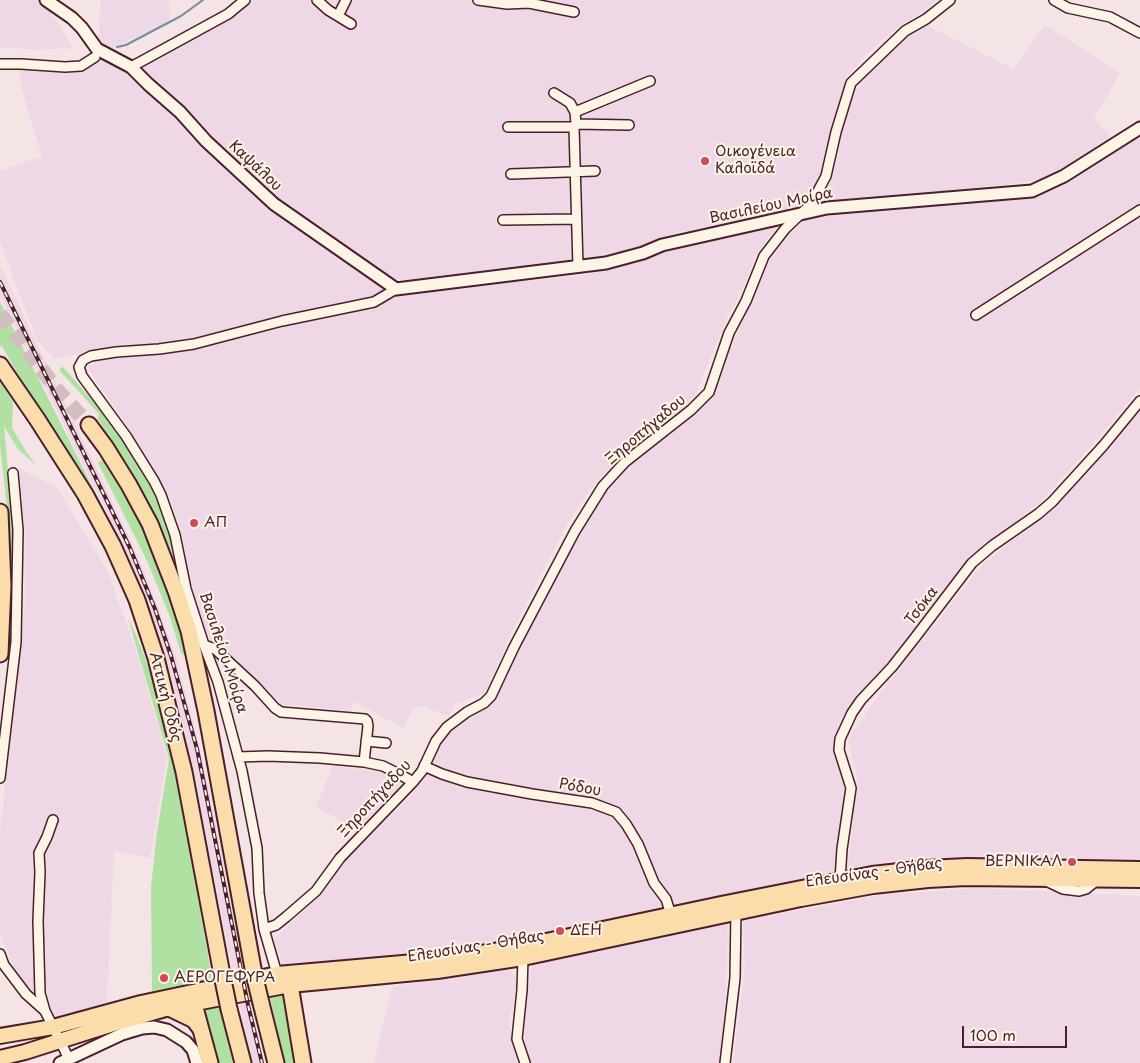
<!DOCTYPE html>
<meta charset="utf-8">
<style>
body{margin:0}
#map{position:relative;width:1140px;height:1063px;overflow:hidden;background:#f4e4e5;font-family:"Playpen Sans",sans-serif}
canvas{display:block}
.scale{position:absolute;left:962px;top:1026px;width:105px;height:22px;box-sizing:border-box;border:2px solid #4a1f2b;border-top:0;padding-left:6px;font-size:15px;line-height:18px;white-space:nowrap;color:#4a1f2b;-webkit-text-stroke:4px #fcf5e5;paint-order:stroke}
</style>
<div id="map">
<canvas width="1140" height="1063"></canvas>
<div class="scale">100 m</div>
</div>
<script>
const g = document.querySelector('canvas').getContext('2d');
g.lineJoin = 'round';
function paint(path, color) { g.fillStyle = color; g.fill(path, 'evenodd'); }
const toPath = rows => new Path2D(rows.map(r => 'M' + r).join(''));
function stroke(path, color, width, dash) { g.strokeStyle = color; g.lineWidth = width; g.lineCap = dash ? 'butt' : 'round'; g.setLineDash(dash || []); g.stroke(path); }
function write(font, color, halo, rows, align = 'center') {
  g.font = font + ' "Playpen Sans",sans-serif'; g.lineWidth = 4; g.setLineDash([]); g.textBaseline = 'middle'; g.strokeStyle = halo; g.fillStyle = color; for (const [text, x, y, turn = 0] of rows) {
    g.save(); g.translate(x, y); g.rotate((+turn || 0) * Math.PI / 180); g.textAlign = isNaN(turn) ? turn : align; if (halo) g.strokeText(text, 0, 0); g.fillText(text, 0, 0); g.restore();
  }
}
paint(toPath([
 [0,0,36,0,43,4,58,23,73,48,36,50,0,47],
 [101,0,169,0,170,22,107,50,98,42],
 [253,0,938,0,921,13,895,29,866,55,848,76,837,106,828,152,816,183,797,208,672,234,635,250,594,259,404,281,384,275,281,201,208,140,137,67,208,30],
 [927,25,1013,69,1045,25,1120,73,1094,119,1111,137,1071,164,1044,179,1020,183,965,189,817,202,834,174,842,131,853,96,863,79,904,36],
 [100,59,116,66,173,111,269,209,383,284,381,292,373,299,238,331,160,344,81,354,55,359,37,340,0,242,0,171,42,156,28,112,17,65,88,68],
 [1140,131,1140,388,1092,445,1042,500,995,540,910,637,860,693,845,716,837,738,836,759,843,782,845,800,832,882,752,890,682,907,639,925,498,944,284,969,274,939,311,904,344,861,413,794,438,748,449,733,488,706,496,695,525,636,599,500,614,481,636,458,670,435,701,409,712,395,731,346,758,288,768,264,781,245,803,220,850,210,979,201,1022,196],
 [780,222,755,258,741,293,727,317,697,391,682,411,626,453,597,480,567,524,510,636,485,693,454,705,449,716,423,706,414,708,403,728,354,701,350,711,283,704,205,635,192,594,183,538,170,498,124,421,87,367,99,360,139,356,231,339,378,305,395,293,521,276,518,282,582,275,620,267,661,250],
 [0,265,129,537,148,580,177,660,207,777,250,1001,264,1063,251,1063,184,727,162,649,145,602,108,515,0,296],
 [1140,405,1140,859,1125,862,954,861,846,877,858,783,848,740,874,701,982,565,1057,504],
 [19,468,57,488,108,572,139,660,167,757,150,858,114,851,107,1005,56,1019,45,1000,34,996,20,982,0,933,0,831,25,608,25,533],
 [332,766,382,772,406,785,353,833,336,817,316,808],
 [977,888,1140,896,1140,1063,733,1063,745,968,743,921,880,895],
 [728,924,726,993,720,1063,531,1063,522,1027,532,964,620,943],
 [499,969,511,971,518,981,509,1022,513,1049,518,1063,374,1063,392,987]
]), '#efd8e5');
paint(toPath([
 [0,302,112,526,110,528,58,445,2,346,0,347],
 [63,367,108,418,141,468,168,524,174,551,172,552,135,476,98,419,99,414,60,371,60,368],
 [0,382,13,402,12,428,27,453,37,466,18,449,4,426,13,526,12,593,9,527,0,445],
 [102,460,135,512,150,544,174,607,187,656,186,657,181,653,170,617,148,563,98,463],
 [128,618,137,637,150,671,164,716,174,760,212,979,152,991,151,887,157,832,169,759],
 [287,994,299,1063,285,1063,270,997],
 [220,1007,229,1048,233,1063,216,1063,200,1010]
]), '#b0e1a2');
stroke(toPath([
 [117,47,126,45,181,16,203,0]
]), '#758ba3', 2);
stroke(toPath([
 [0,314,58,391,89,425]
]), '#d2bdc0', 15, [15, 8]);
const street = toPath([
 [317,0,328,10,351,24],
 [478,0,507,4,529,3,574,12],
 [1054,0,1068,8,1110,17,1140,33],
 [338,16,346,0],
 [0,64,21,64,65,67,81,66,95,57],
 [131,67,228,14,245,0],
 [554,93,570,103,575,112,576,124,574,127,578,267],
 [575,112,650,81],
 [576,124,629,125],
 [508,127,574,127],
 [511,174,595,171],
 [503,220,576,219],
 [976,315,1140,210],
 [204,645,215,649,255,686,275,708,281,712,365,719,367,721,368,726,364,762],
 [366,741,386,743],
 [238,757,268,756,320,758,364,762,383,766,401,775,413,782],
 [424,766,442,774,467,782,532,794,592,803,616,812,626,824,638,844,654,883,666,899,672,918],
 [0,778,16,642,18,530,13,473],
 [53,820,47,837,39,853,40,872,38,921,40,993,45,1011,69,1059],
 [840,880,842,849,851,788,839,750,840,739,852,713,861,700,892,667,914,639,972,563,992,546,1038,514,1052,502,1103,446,1140,401],
 [1046,881,1063,889,1079,891,1086,889,1097,880],
 [264,929,276,925,286,917,316,891,340,858,413,782,422,771,436,741,447,727,467,712,484,703,491,696,514,647,575,531,603,486,625,462,691,410,709,392,729,333,746,301,764,256,785,229,811,204,826,176,836,132,851,83,905,31,926,19,950,0],
 [0,954,4,965,26,994,45,1011],
 [523,958,522,990,517,1039,525,1063],
 [277,974,264,929,259,893,257,848,242,771,218,682,204,645,186,589,175,535,161,495,154,481,126,436,82,376,79,367,83,360,91,356,116,352,159,349,194,344,282,321,374,302,396,289],
 [725,1063,735,978,736,909]
]);
const secondary = toPath([
 [46,0,72,18,82,28,97,49,131,67,148,84,180,112,206,141,274,204,396,289,606,263,643,253,662,245,827,208,1032,191,1064,176,1140,128],
 [60,1063,122,1034,142,1028,154,1027,167,1030,186,1042,193,1050,197,1063]
]);
const primary = toPath([
 [0,1036,53,1027,141,1003,277,974,437,960,513,948,721,904,872,874,927,868,967,866,1140,869],
 [0,1058,25,1052,113,1024,169,1008,290,985,437,971,523,958,801,899,873,886,928,880,966,878,1140,880]
]);
const highway = toPath([
 [0,365,37,419,85,494,113,546,137,600,156,658,184,772,223,980],
 [89,425,106,448,129,485,150,524,176,591,189,631,206,711,254,974],
 [0,512,3,586,0,654],
 [290,985,303,1063],
 [203,990,196,996,194,1004,210,1063],
 [261,1003,276,1063],
 [169,1008,194,1020,200,1028],
 [229,1009,243,1063]
]);
stroke(street, '#4a1f2b', 12);
stroke(secondary, '#4a1f2b', 15);
stroke(primary, '#4a1f2b', 18);
stroke(highway, '#4a1f2b', 19);
stroke(street, '#fcf5e5', 9);
stroke(secondary, '#fcf5e5', 11);
stroke(primary, '#fbddab', 14);
stroke(highway, '#fbddab', 15);
const rail = toPath([
 [0,282,130,548,155,609,171,656,197,749,248,1005,262,1063]
]);
stroke(rail, '#4a1f2b', 4);
stroke(rail, '#fcf5e5', 2, [5.5]);
const highwayBridge = toPath([
 [254,974,261,1003],
 [223,980,229,1009]
]);
stroke(highwayBridge, '#4a1f2b', 19, []);
stroke(highwayBridge, '#fbddab', 15);
for (const [x, y, r, color] of [
 [705,161,5,"#d1495b"],
 [194,523,5,"#d1495b"],
 [1072,862,5,"#d1495b"],
 [560,931,5,"#d1495b"],
 [164,978,5,"#d1495b"]
]) { const dot = new Path2D(); dot.arc(x, y, r, 0, 2 * Math.PI); g.fillStyle = color; g.fill(dot); stroke(dot, '#fcf5e5', 2); }
write('15px', '#4a1f2b', '#fcf5e5', [
 ["Οικογένεια",715,152],
 ["Καλοϊδά",715,169],
 ["ΑΠ",204,523],
 ["ΒΕΡΝΙΚΑΛ",1062,862,"right"],
 ["ΔΕΗ",570,931],
 ["ΑΕΡΟΓΕΦΥΡΑ",174,978]
], 'left');
write('15px', '#4a1f2b', '#fcf5e5', [
 ["Καψάλου",255,166,43],
 ["Βασιλείου Μοίρα",771,206,-12],
 ["Ξηροπήγαδου",646,430,-40],
 ["Τσόκα",922,606,-53],
 ["Βασιλείου Μοίρα",223,653,72],
 ["Αττική Οδός",165,697,76],
 ["Ρόδου",580,788,10],
 ["Ξηροπήγαδου",375,799,-47],
 ["Ελευσίνας - Θήβας",874,873,-8],
 ["Ελευσίνας - Θήβας",476,947,-9]
]);
</script>
